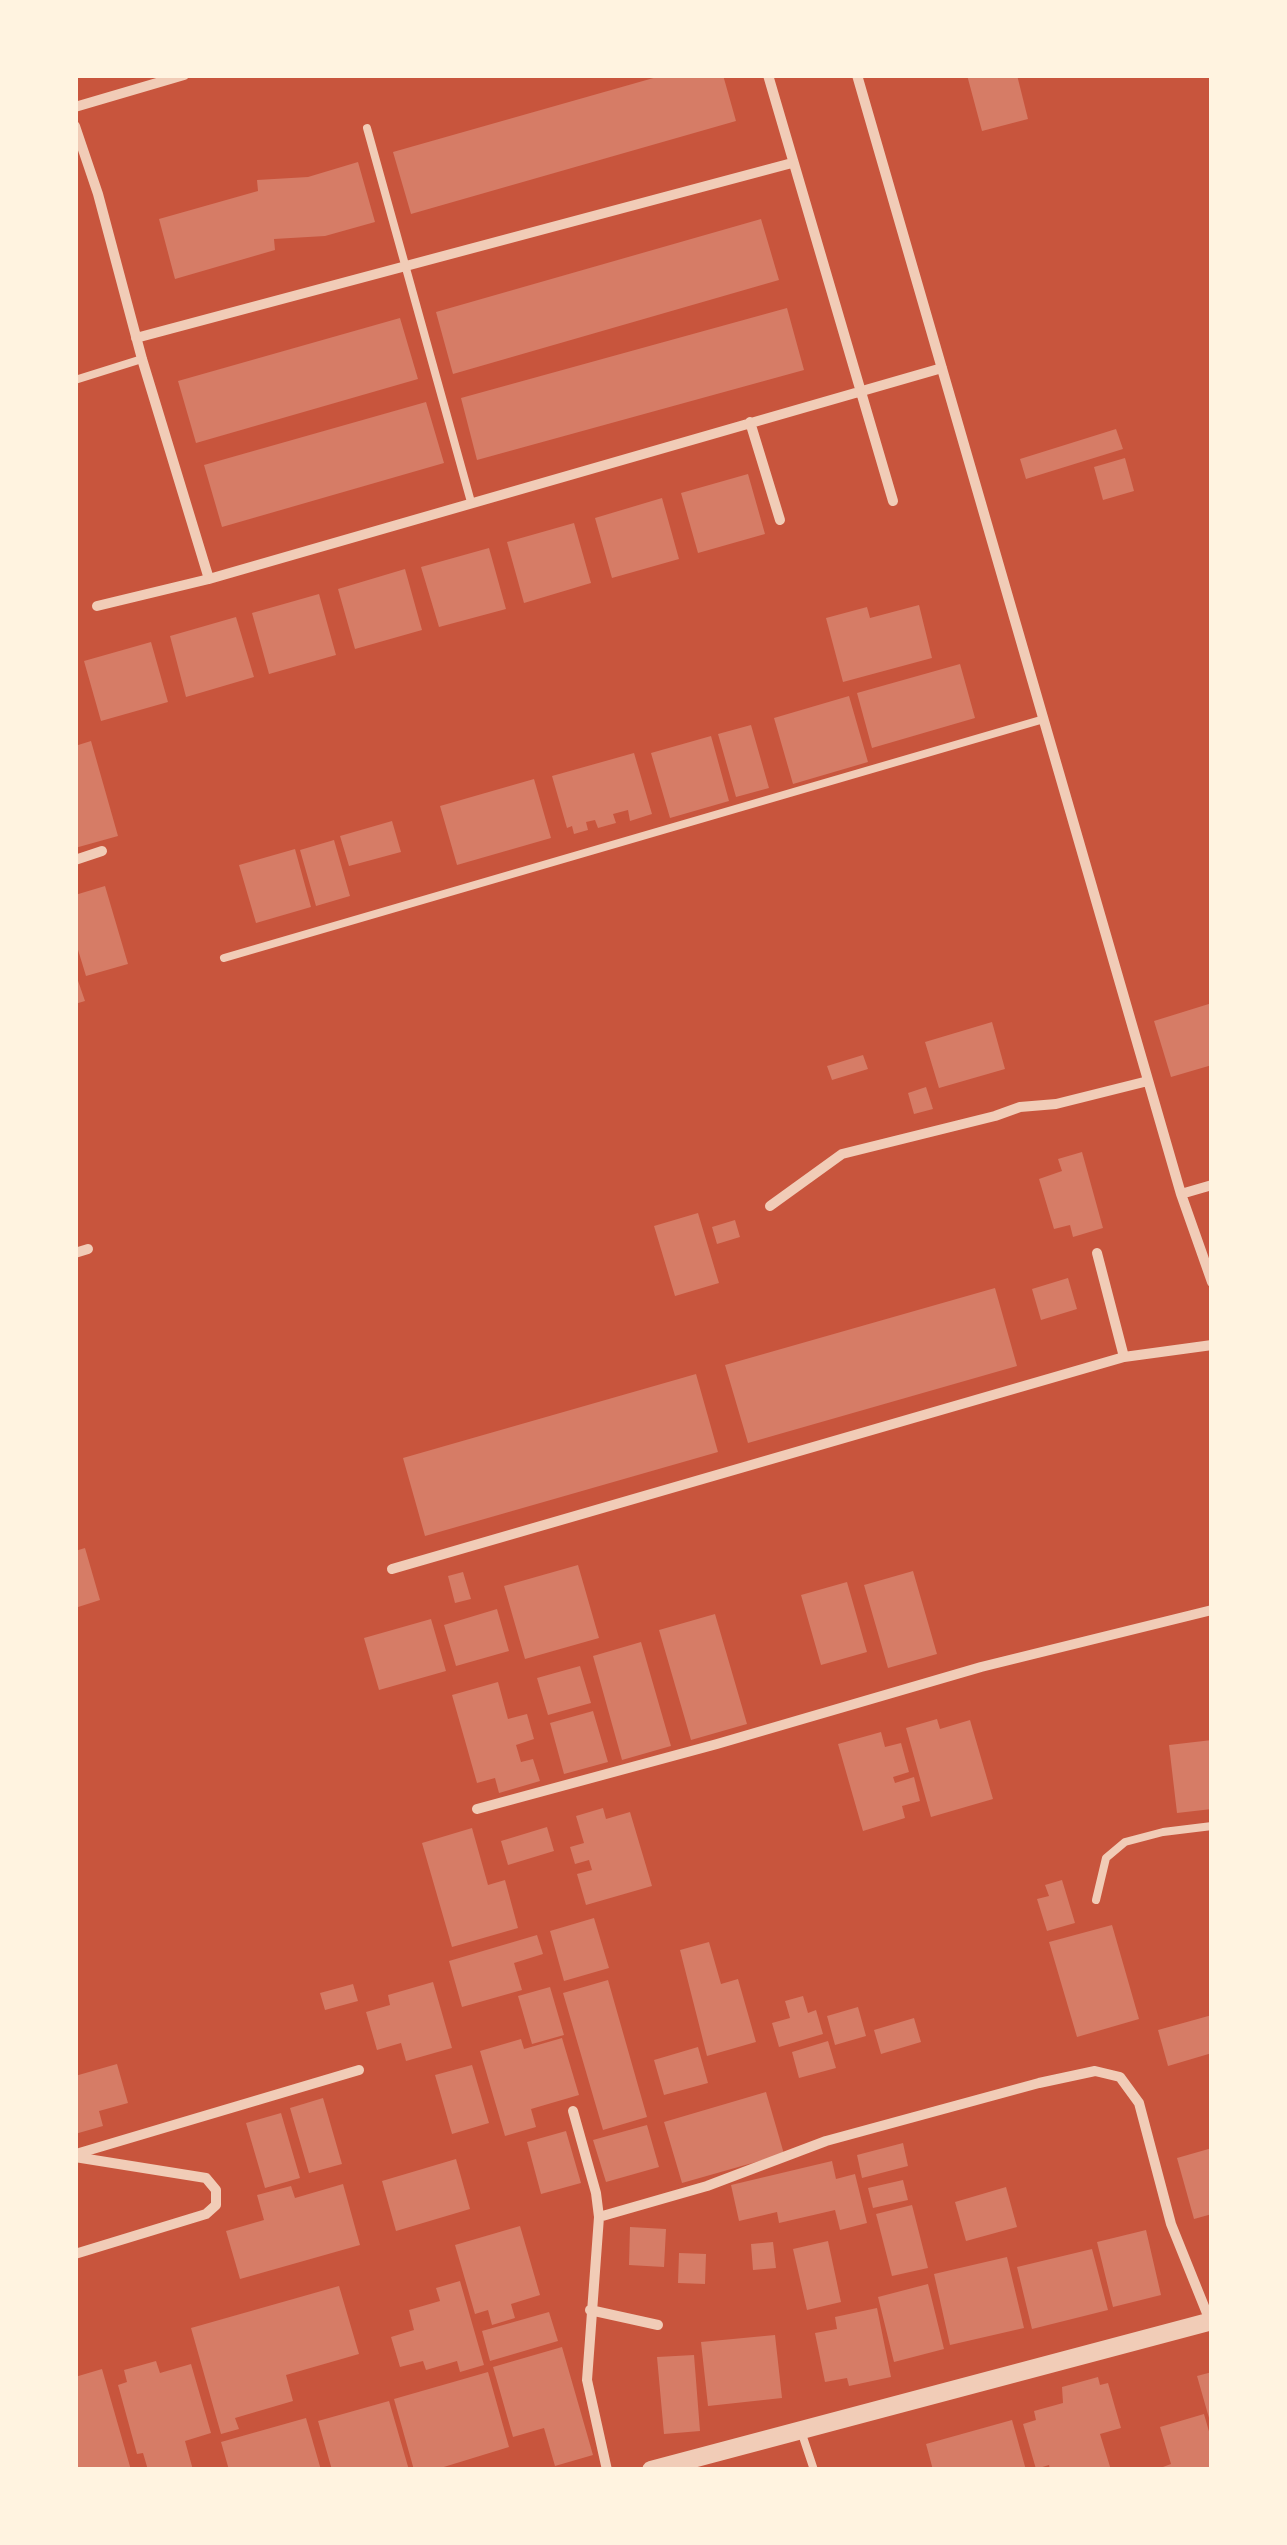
<!DOCTYPE html>
<style>
body{margin:0}
#map{position:relative;width:1287px;height:2545px;overflow:hidden;background:#c8553d;font-family:"Times New Roman",serif}
canvas{display:block}
.frame{position:absolute;inset:0;border:78px solid #fff3e0;pointer-events:none}
</style>
<div id="map">
<canvas width="1287" height="2545"></canvas>
<div class="frame"></div>
</div>
<script>
const g = document.querySelector('canvas').getContext('2d');
g.lineJoin = 'round';
function paint(path, color) { g.fillStyle = color; g.fill(path, 'evenodd'); }
const toPath = rows => new Path2D(rows.map(r => 'M' + r).join(''));
function stroke(path, color, width, dash) { g.strokeStyle = color; g.lineWidth = width; g.lineCap = dash ? 'butt' : 'round'; g.setLineDash(dash || []); g.stroke(path); }
paint(toPath([
 [664,75,723,75,736,121,411,214,393,152],
 [967,75,1017,75,1028,119,982,131],
 [358,162,375,222,325,236,274,239,275,250,175,279,159,219,258,191,257,180,308,177],
 [761,219,779,280,453,374,436,312],
 [787,308,804,370,477,460,461,398],
 [400,318,418,379,196,443,178,381],
 [426,402,444,463,222,527,204,465],
 [1116,429,1123,449,1026,479,1020,459],
 [1125,458,1134,491,1103,500,1094,467],
 [748,474,765,534,698,553,681,493],
 [662,498,679,559,612,578,595,518],
 [574,523,591,583,524,603,507,542],
 [489,548,506,609,439,627,421,567],
 [405,569,422,630,355,649,338,589],
 [319,594,336,655,269,674,252,613],
 [919,605,932,658,843,682,826,618,867,607,870,618],
 [236,617,254,677,186,697,170,636],
 [151,642,168,702,101,721,84,661],
 [960,664,975,718,872,748,857,693],
 [849,696,868,762,793,784,774,718],
 [751,725,769,788,736,797,718,734],
 [711,736,729,801,670,818,651,753],
 [91,741,118,836,75,848,75,746],
 [634,753,652,814,630,821,628,810,613,814,616,823,598,828,595,820,586,822,588,830,574,834,572,826,567,828,552,776],
 [534,779,551,838,457,865,440,806],
 [392,821,401,852,349,866,340,836],
 [334,840,350,896,316,906,300,850],
 [295,849,311,907,256,923,239,865],
 [105,886,128,964,86,976,75,940,75,895],
 [75,972,85,1001,75,1004],
 [1212,1003,1212,1065,1171,1077,1154,1021],
 [992,1022,1005,1069,939,1088,925,1042],
 [863,1055,868,1069,832,1080,827,1066],
 [926,1087,933,1109,914,1114,908,1093],
 [1082,1152,1103,1228,1073,1237,1070,1225,1054,1229,1039,1179,1062,1171,1058,1159],
 [698,1213,719,1283,675,1296,654,1226],
 [735,1220,740,1237,717,1244,712,1227],
 [1068,1278,1077,1309,1041,1320,1032,1289],
 [995,1288,1017,1366,748,1443,725,1365],
 [696,1374,718,1452,425,1536,403,1458],
 [85,1548,100,1600,75,1608,75,1551],
 [578,1565,599,1638,525,1659,504,1586],
 [913,1571,937,1654,888,1668,864,1585],
 [463,1572,471,1599,455,1603,448,1576],
 [847,1582,867,1652,821,1665,801,1595],
 [497,1609,509,1651,456,1666,444,1625],
 [715,1614,747,1724,691,1740,659,1630],
 [431,1619,446,1671,379,1690,364,1638],
 [641,1642,671,1746,622,1760,593,1656],
 [580,1666,591,1703,548,1715,537,1678],
 [498,1682,508,1719,527,1714,534,1739,516,1745,521,1762,533,1759,540,1781,499,1793,495,1778,477,1783,452,1695],
 [593,1711,608,1762,564,1774,550,1723],
 [937,1719,940,1729,970,1720,993,1799,931,1817,906,1728],
 [881,1732,885,1747,901,1743,909,1772,893,1777,895,1783,914,1777,920,1801,902,1806,905,1818,863,1831,838,1744],
 [1212,1740,1212,1809,1177,1813,1169,1745],
 [603,1808,606,1819,630,1812,652,1886,586,1905,577,1874,592,1870,589,1860,575,1864,570,1847,584,1843,576,1816],
 [547,1827,554,1851,508,1865,501,1841],
 [472,1828,488,1885,505,1880,518,1928,452,1947,422,1843],
 [1062,1880,1075,1923,1047,1931,1037,1899,1049,1896,1045,1885],
 [594,1918,609,1968,564,1981,550,1931],
 [1112,1925,1139,2019,1077,2037,1049,1942],
 [537,1935,543,1954,514,1963,522,1990,462,2007,449,1961],
 [709,1942,721,1984,738,1979,756,2042,707,2056,680,1950],
 [608,1980,647,2117,603,2130,563,1993],
 [433,1982,452,2048,406,2061,401,2043,377,2050,366,2012,390,2005,388,1995],
 [353,1984,358,2001,325,2010,320,1993],
 [550,1987,564,2035,532,2044,518,1996],
 [803,1996,808,2013,816,2010,823,2034,779,2047,772,2023,790,2018,785,2001],
 [858,2007,866,2036,835,2045,827,2016],
 [1212,2015,1212,2053,1168,2066,1158,2030],
 [914,2018,921,2042,881,2054,874,2030],
 [562,2038,579,2095,531,2109,536,2127,505,2136,480,2051,521,2039,524,2049],
 [828,2041,836,2068,799,2078,792,2052],
 [698,2047,708,2083,664,2095,654,2060],
 [117,2064,128,2103,99,2111,103,2126,75,2134,75,2076],
 [472,2065,489,2123,452,2134,435,2075],
 [766,2092,784,2154,682,2183,664,2122],
 [323,2098,342,2164,309,2173,290,2108],
 [281,2113,300,2178,265,2188,246,2123],
 [647,2125,659,2167,606,2182,593,2140],
 [566,2131,581,2183,541,2194,527,2142],
 [903,2143,908,2166,862,2178,857,2155],
 [1212,2148,1212,2214,1194,2219,1177,2158],
 [456,2159,470,2209,396,2231,382,2181],
 [832,2161,836,2179,855,2174,867,2223,840,2230,835,2210,779,2223,777,2212,739,2221,731,2185],
 [903,2180,908,2200,873,2208,868,2188],
 [343,2184,360,2245,240,2279,226,2231,264,2220,257,2195,291,2186,295,2198],
 [1006,2187,1017,2227,966,2241,955,2202],
 [912,2205,928,2268,892,2276,876,2214],
 [520,2226,540,2295,511,2304,515,2318,492,2325,488,2310,475,2314,455,2245],
 [630,2227,666,2229,664,2267,629,2265],
 [1146,2230,1161,2295,1113,2307,1097,2242],
 [828,2241,841,2302,807,2310,793,2249],
 [773,2242,776,2268,753,2270,751,2244],
 [1092,2249,1108,2310,1032,2329,1017,2267],
 [679,2253,706,2254,705,2284,678,2283],
 [1007,2257,1024,2328,950,2345,934,2274],
 [460,2281,484,2365,460,2372,457,2361,426,2370,423,2361,400,2367,391,2337,414,2330,409,2310,440,2301,436,2288],
 [928,2284,944,2349,894,2362,878,2297],
 [339,2286,359,2354,286,2375,293,2401,235,2418,239,2429,221,2434,191,2328],
 [877,2308,891,2377,849,2386,847,2378,825,2382,815,2333,837,2329,835,2317],
 [549,2312,558,2341,490,2361,482,2331],
 [775,2335,782,2398,708,2406,701,2342],
 [562,2347,593,2455,555,2466,544,2428,513,2437,493,2367],
 [694,2355,700,2431,664,2434,657,2357],
 [156,2361,160,2373,191,2364,211,2433,185,2441,193,2470,148,2470,143,2453,137,2454,118,2385,127,2382,124,2370],
 [102,2369,131,2470,75,2470,75,2377],
 [488,2372,509,2447,434,2470,414,2470,394,2399],
 [1212,2372,1212,2424,1211,2425,1197,2376],
 [1098,2377,1100,2385,1108,2383,1121,2428,1100,2434,1111,2470,1050,2470,1049,2465,1036,2469,1023,2424,1036,2420,1034,2411,1063,2403,1062,2387],
 [389,2401,409,2470,332,2470,318,2421],
 [1204,2414,1210,2435,1212,2434,1212,2470,1155,2470,1171,2464,1160,2427],
 [306,2418,321,2470,229,2470,221,2442],
 [1012,2420,1026,2470,933,2470,926,2444]
]), '#d67c66');
stroke(toPath([
 [367,128,471,502],
 [75,380,142,359],
 [224,958,1044,719],
 [1096,1900,1106,1858,1125,1842,1163,1832,1212,1826],
 [801,2431,814,2470]
]), '#f1ccb7', 8);
stroke(toPath([
 [768,75,893,501],
 [857,75,1181,1194,1212,1282],
 [75,107,184,75],
 [75,126,98,194,142,359,209,579],
 [136,338,792,163],
 [750,422,780,520],
 [97,606,209,579,942,368],
 [75,860,102,851],
 [1181,1194,1212,1185],
 [770,1206,842,1154,995,1116,1020,1107,1056,1104,1148,1081],
 [75,1253,88,1249],
 [1097,1253,1124,1357],
 [392,1569,1124,1357,1212,1345],
 [477,1809,717,1744,981,1667,1212,1610],
 [573,2111,596,2193,599,2217,587,2380,607,2470],
 [76,2154,359,2070],
 [75,2157,206,2178,216,2190,216,2205,206,2214,75,2254],
 [599,2217,707,2186,826,2141,1039,2083,1095,2071,1120,2077,1139,2103,1171,2224,1210,2321],
 [590,2310,658,2325]
]), '#f1ccb7', 10);
stroke(toPath([
 [651,2470,1212,2321]
]), '#f1ccb7', 18);
</script>
